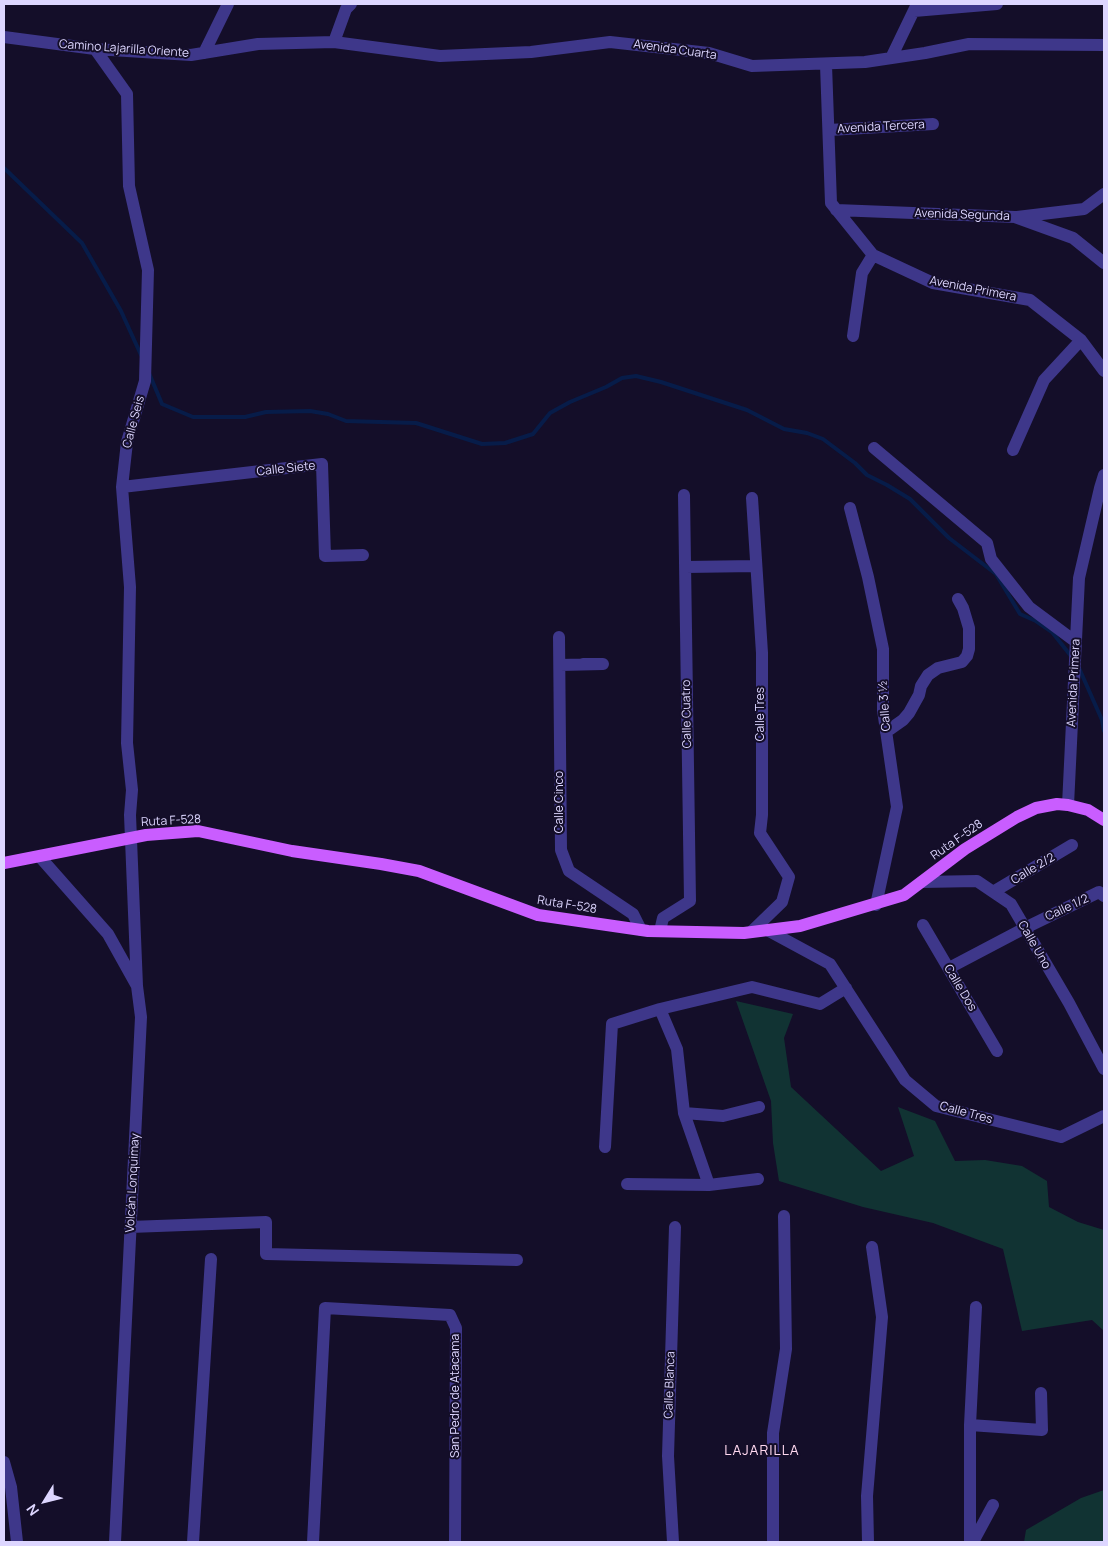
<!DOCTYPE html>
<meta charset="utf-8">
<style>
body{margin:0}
#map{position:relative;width:1108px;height:1546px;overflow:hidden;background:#140e29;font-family:Manrope,sans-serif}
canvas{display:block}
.frame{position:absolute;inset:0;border:5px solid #ddd6ff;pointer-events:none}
.north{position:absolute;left:20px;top:1476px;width:50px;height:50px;-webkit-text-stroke:4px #140e29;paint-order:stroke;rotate:234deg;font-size:14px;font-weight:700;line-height:20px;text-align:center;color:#ddd6ff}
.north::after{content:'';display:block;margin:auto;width:18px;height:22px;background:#ddd6ff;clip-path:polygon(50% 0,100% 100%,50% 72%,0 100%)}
</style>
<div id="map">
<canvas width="1108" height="1546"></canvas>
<div class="frame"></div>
<div class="north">N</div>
</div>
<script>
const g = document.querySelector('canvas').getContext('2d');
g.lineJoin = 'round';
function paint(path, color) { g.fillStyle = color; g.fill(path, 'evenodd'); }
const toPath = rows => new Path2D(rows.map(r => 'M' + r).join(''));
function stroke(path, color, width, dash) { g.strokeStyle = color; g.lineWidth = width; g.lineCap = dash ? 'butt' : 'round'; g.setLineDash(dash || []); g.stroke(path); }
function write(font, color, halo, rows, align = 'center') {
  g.font = font + ' Manrope,sans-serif'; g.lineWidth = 4; g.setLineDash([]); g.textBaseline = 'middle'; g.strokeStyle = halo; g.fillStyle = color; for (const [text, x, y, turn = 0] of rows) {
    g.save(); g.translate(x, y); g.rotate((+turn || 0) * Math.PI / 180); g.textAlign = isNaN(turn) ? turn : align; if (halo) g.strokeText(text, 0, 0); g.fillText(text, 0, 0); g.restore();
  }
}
paint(toPath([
 [736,1001,793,1014,784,1038,791,1087,881,1171,914,1156,898,1107,935,1121,955,1161,985,1160,1022,1166,1047,1181,1049,1207,1078,1222,1104,1230,1104,1331,1092,1320,1022,1331,1003,1249,933,1223,863,1207,779,1181,773,1143,771,1101],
 [1104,1490,1104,1542,1024,1542,1026,1530,1081,1498]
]), '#133');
stroke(toPath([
 [4,168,82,243,121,311,141,355],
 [149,373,162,404,193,417,245,417,266,412,310,411,328,414,346,421,416,423,482,444,505,443,533,434,550,413,570,402,606,387,622,378,636,376,661,382,747,410,784,429,807,433,823,439,855,463,867,475,887,485,910,499,949,538,996,574,1020,614,1036,621,1052,632,1071,656],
 [1079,668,1102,720,1104,731]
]), '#071c49', 4);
stroke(toPath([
 [914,11,997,4],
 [4,37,95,49,191,55,258,44,334,42,440,56,531,52,610,42,709,53,752,66,865,62,925,53,969,44,1104,45],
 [334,42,346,9,351,4],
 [95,49,127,94,129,186,148,270,145,381,127,442,122,487,130,587,127,743,132,790,130,815,137,986],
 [204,53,228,4],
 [891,58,917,4],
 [826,65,831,203,873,255,933,283,1030,300,1081,340,1104,371],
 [829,130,933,124],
 [836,210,1015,217,1073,238,1104,263],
 [1017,217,1084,209,1104,194],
 [853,336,862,273,873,255],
 [874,448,987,543,991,559,1029,607,1076,642],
 [1013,450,1044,380,1081,340],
 [122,487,322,464,325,556,363,555],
 [850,508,868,577,883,649,883,710,897,807,876,905],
 [685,567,756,566],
 [559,637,561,850,569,871,633,914,641,930],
 [560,665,603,664,583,664],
 [886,732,903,720,909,713,919,695,921,686,928,675,938,668,962,662,967,656,969,649,969,628,963,608,958,599],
 [1068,805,1079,578,1100,488,1104,475],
 [40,857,108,934,137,986,141,1017,115,1542],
 [922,882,977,881,1011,904,1069,1003,1104,1069],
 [993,892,1072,845],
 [923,925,997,1051],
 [660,931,663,918,690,901,684,495],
 [769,931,830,964,905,1080,936,1106,1061,1137,1104,1116],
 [751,932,782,902,789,877,760,833,762,815,762,653,752,498],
 [949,968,1025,928,1099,892,1104,896],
 [684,1113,723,1116,759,1107],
 [605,1147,612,1024,660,1009],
 [758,1179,709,1185,684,1113,677,1049,660,1009,752,987,820,1004,846,988],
 [627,1184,709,1185],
 [130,1227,266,1222,266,1254,517,1260],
 [970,1425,1042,1430,1041,1393],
 [4,1462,11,1487,17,1542],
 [193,1542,211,1259],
 [313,1542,325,1308,450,1315,456,1328,455,1542],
 [673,1542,668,1456,675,1227],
 [773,1542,773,1433,786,1349,784,1216],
 [868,1542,867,1496,882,1317,872,1247],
 [970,1542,970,1425,976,1307],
 [973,1542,993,1505]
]), '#3e378a', 12);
stroke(toPath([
 [4,863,146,835,198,831,292,851,381,864,419,871,538,915,648,931,744,933,800,926,904,895,965,849,1017,817,1036,808,1057,804,1068,805,1088,810,1104,820]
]), '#c95dff', 12);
write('12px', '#ddd6ff', '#140e29', [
 ["Camino Lajarilla Oriente",124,49,4],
 ["Avenida Cuarta",675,50,8],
 ["Avenida Tercera",881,127,-3],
 ["Avenida Segunda",962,215,2],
 ["Avenida Primera",973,289,11],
 ["Calle Seis",134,422,-75],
 ["Calle Siete",286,469,-6],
 ["Avenida Primera",1074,683,-87],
 ["Calle 3 ½",885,706,-94],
 ["Calle Cuatro",687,714,-91],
 ["Calle Tres",761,714,-90],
 ["Calle Cinco",560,802,-90],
 ["Ruta F-528",171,821,-3],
 ["Ruta F-528",957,840,-35],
 ["Calle 2/2",1033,869,-31],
 ["Ruta F-528",567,905,9],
 ["Calle 1/2",1067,908,-25],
 ["Calle Uno",1034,945,60],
 ["Calle Dos",960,988,59],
 ["Calle Tres",966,1113,15],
 ["Volcán Lonquimay",133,1183,-87],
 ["Calle Blanca",670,1385,-88],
 ["San Pedro de Atacama",456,1396,-90]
]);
g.letterSpacing = '1px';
write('14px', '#ffd8ef', '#140e29', [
 ["LAJARILLA",762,1451]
]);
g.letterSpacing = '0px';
</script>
